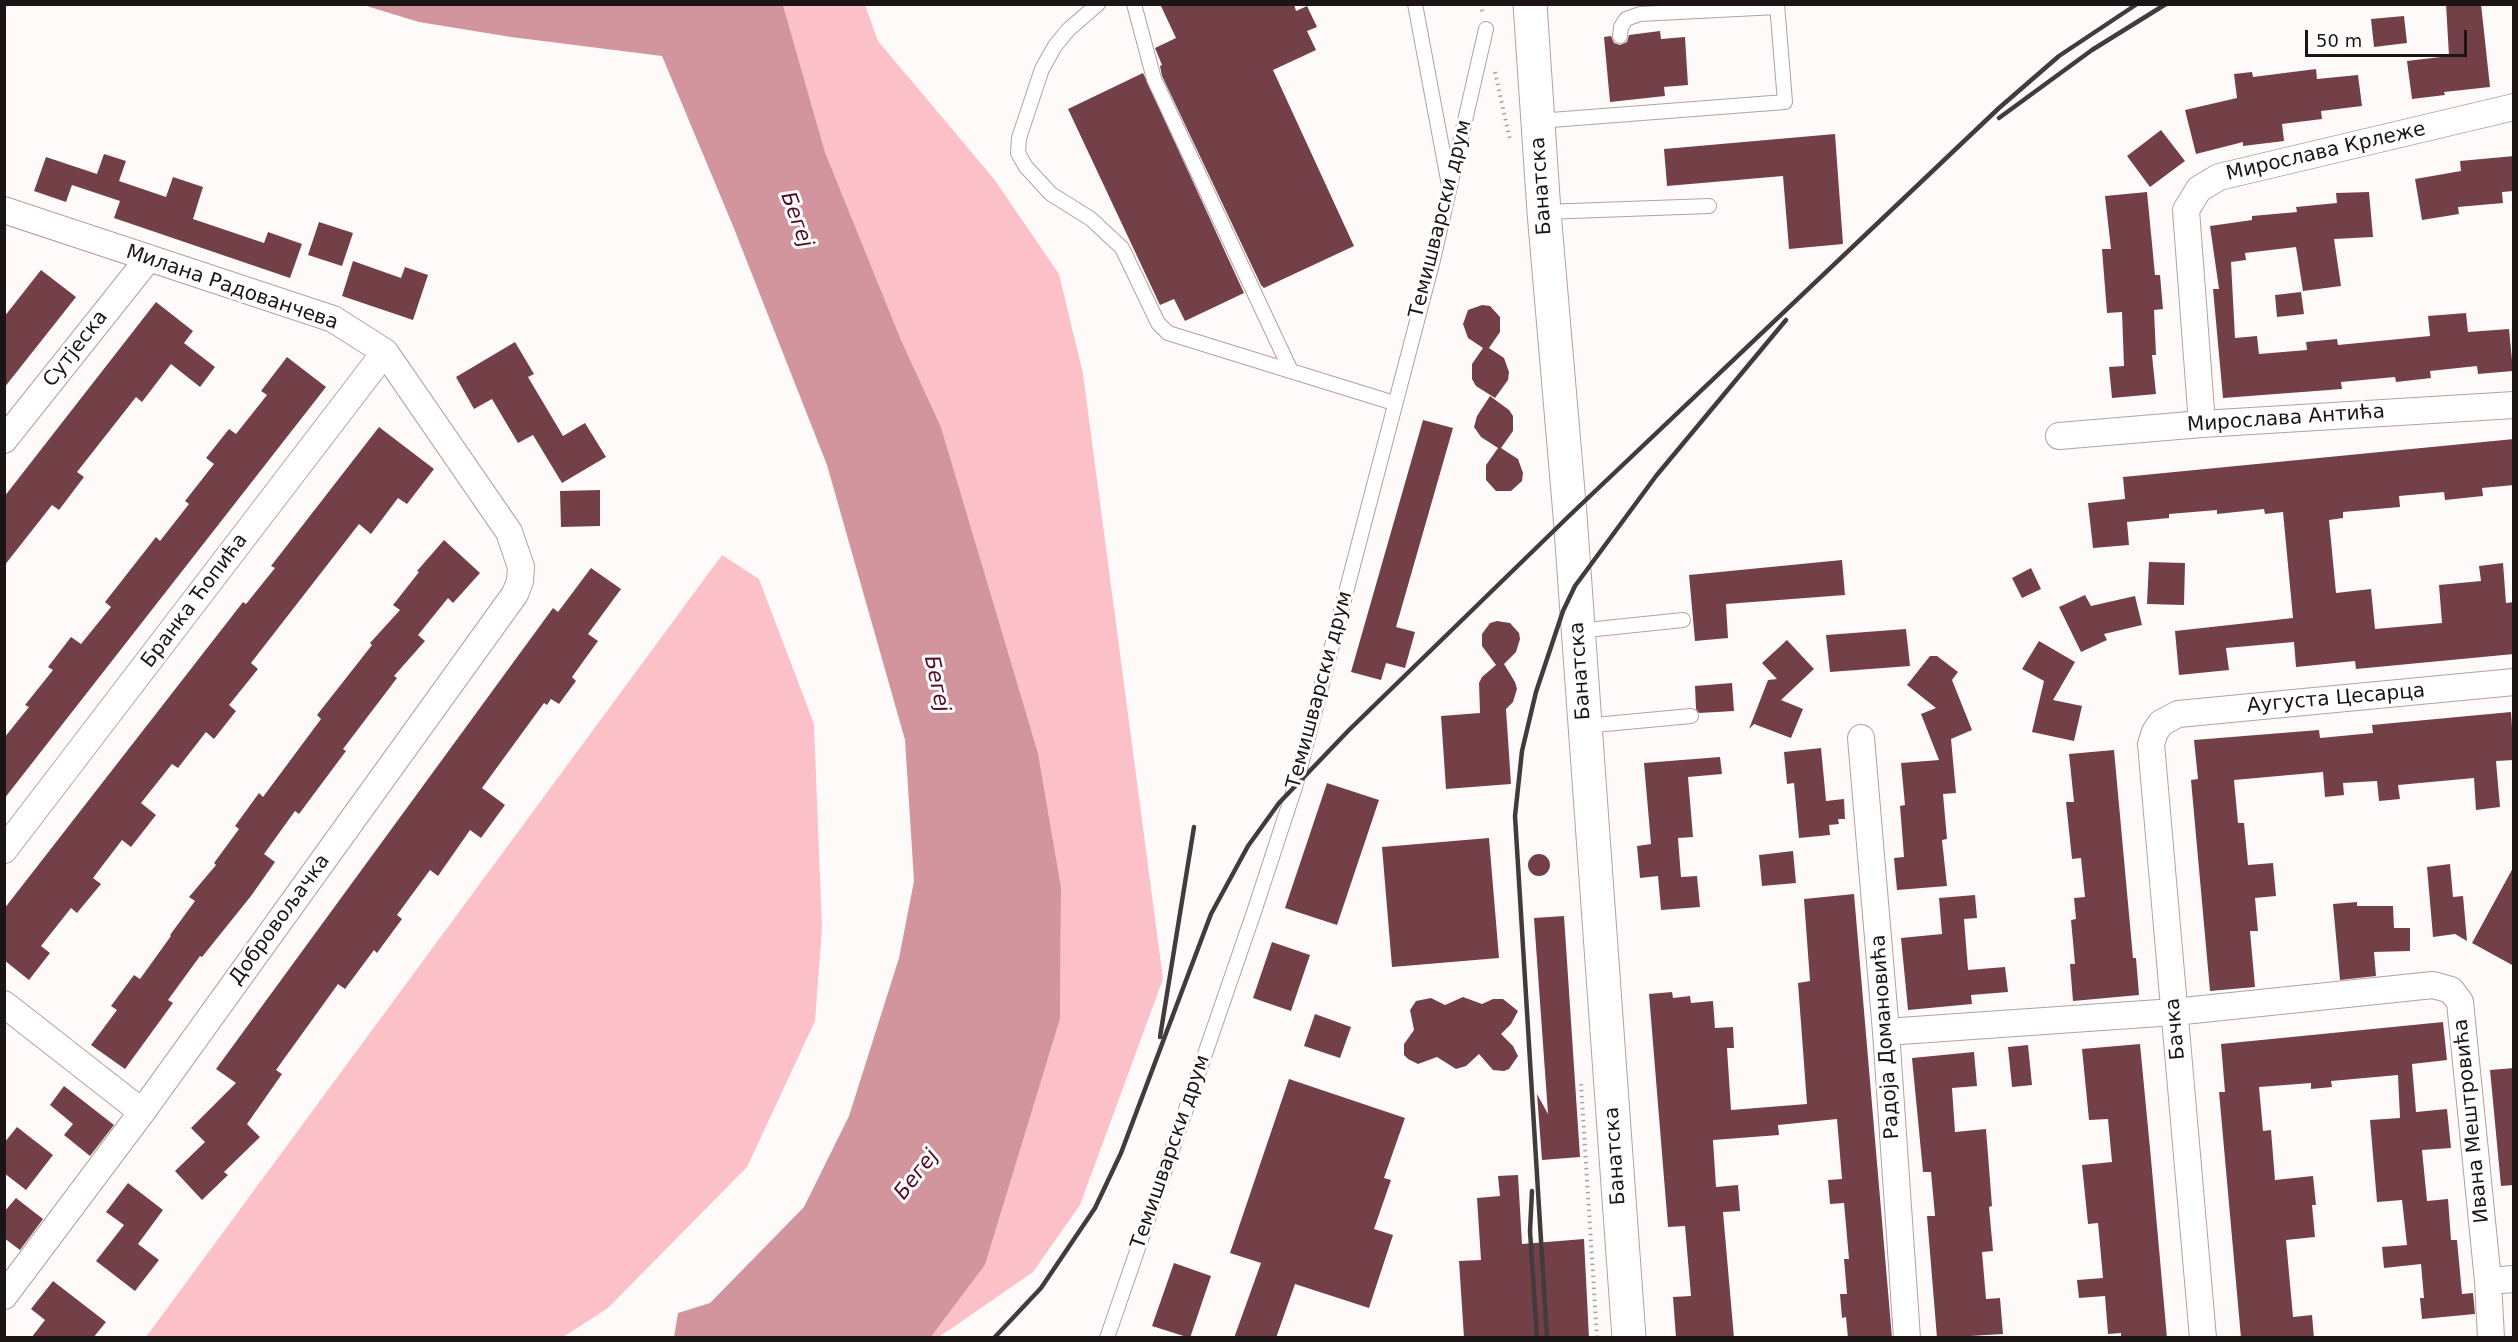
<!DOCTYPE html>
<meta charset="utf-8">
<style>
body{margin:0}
#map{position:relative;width:2518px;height:1342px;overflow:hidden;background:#fffafa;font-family:"DejaVu Sans",sans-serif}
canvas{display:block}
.frame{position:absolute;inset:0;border:6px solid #1c1516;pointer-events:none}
.scale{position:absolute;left:2305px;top:30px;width:162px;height:27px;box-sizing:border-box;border:3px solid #1c1516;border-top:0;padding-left:8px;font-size:18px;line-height:21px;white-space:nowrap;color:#1c1516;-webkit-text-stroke:4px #fff;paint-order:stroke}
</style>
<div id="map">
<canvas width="2518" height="1342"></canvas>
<div class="frame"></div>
<div class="scale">50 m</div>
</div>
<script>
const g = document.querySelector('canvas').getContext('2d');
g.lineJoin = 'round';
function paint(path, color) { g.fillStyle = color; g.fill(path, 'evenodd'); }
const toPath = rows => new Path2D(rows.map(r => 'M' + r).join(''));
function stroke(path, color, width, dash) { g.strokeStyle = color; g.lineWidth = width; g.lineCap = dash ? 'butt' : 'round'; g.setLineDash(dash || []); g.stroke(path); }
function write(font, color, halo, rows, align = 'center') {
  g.font = font + ' "DejaVu Sans",sans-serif'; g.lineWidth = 6; g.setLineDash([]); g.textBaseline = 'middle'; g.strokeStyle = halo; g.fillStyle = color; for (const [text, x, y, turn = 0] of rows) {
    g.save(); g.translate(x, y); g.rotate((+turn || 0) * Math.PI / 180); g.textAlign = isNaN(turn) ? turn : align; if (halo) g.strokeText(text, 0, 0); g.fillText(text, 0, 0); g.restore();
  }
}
paint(toPath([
 [783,5,865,5,878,41,994,179,1059,274,1083,374,1163,979,1080,1205,1033,1272,939,1337,931,1337,985,1265,1060,1019,1061,887,1038,753,941,427,901,340,825,152],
 [722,555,759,579,814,724,822,928,815,1021,747,1167,608,1308,563,1337,146,1337]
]), '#fbc0c8');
paint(toPath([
 [363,5,783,5,825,152,901,340,941,427,1038,753,1061,887,1060,1019,985,1265,931,1337,674,1337,678,1313,710,1303,804,1207,849,1116,899,958,914,881,905,740,827,465,733,226,662,56,511,37,419,22]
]), '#d2959d');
paint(toPath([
 [1160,4,1294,4,1296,11,1307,6,1317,27,1307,31,1316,50,1273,70,1354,246,1264,288,1261,285,1162,76,1160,66,1162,65,1155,48,1176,38],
 [2446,4,2481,4,2490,87,2444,92,2445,95,2412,99,2407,61,2449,56],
 [2404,16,2407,43,2374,47,2371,19],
 [1660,31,1661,39,1685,37,1688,85,1664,87,1665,96,1610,102,1604,37,1611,36,1614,43,1620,45,1627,42,1629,35],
 [2316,69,2317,79,2358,75,2362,106,2321,111,2322,119,2282,124,2284,141,2243,146,2243,142,2196,154,2185,110,2237,98,2234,74,2252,72,2253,77],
 [1143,73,1244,293,1185,321,1174,299,1160,305,1068,109],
 [2161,130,2185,161,2150,187,2127,156],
 [1835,134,1843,244,1789,249,1783,176,1667,186,1664,149],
 [104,154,126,161,119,181,166,197,173,177,203,187,193,219,264,243,268,232,302,244,290,278,114,218,120,201,72,185,66,202,34,191,46,157,97,174],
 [2514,156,2514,191,2502,192,2503,203,2458,207,2459,214,2422,220,2415,179,2461,171,2460,161],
 [2147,192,2155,275,2160,275,2163,309,2154,310,2156,355,2152,355,2156,394,2112,398,2109,367,2124,366,2122,312,2107,313,2102,249,2111,249,2105,196],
 [2369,192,2373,237,2334,239,2341,286,2303,291,2296,247,2245,253,2246,260,2231,262,2235,338,2257,336,2259,354,2307,350,2306,342,2337,339,2338,345,2430,336,2428,316,2466,313,2468,332,2509,329,2513,371,2478,374,2477,366,2430,371,2431,378,2396,382,2395,377,2341,382,2342,389,2223,398,2213,289,2219,289,2210,226,2252,220,2252,216,2297,212,2296,207,2337,203,2336,193],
 [319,222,353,233,342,266,308,255],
 [353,261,401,278,405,267,428,275,413,320,342,296],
 [41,270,76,297,4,388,4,317],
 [2301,292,2304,314,2277,317,2275,295],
 [156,302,193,331,184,343,215,367,200,387,171,364,142,402,136,397,77,472,84,477,59,510,52,505,4,566,4,497],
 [1482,305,1490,306,1500,317,1500,332,1489,348,1504,358,1509,372,1508,380,1495,398,1476,386,1472,379,1472,364,1483,348,1468,338,1463,324,1468,310],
 [515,342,534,374,528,377,563,436,585,423,606,457,562,483,533,435,518,443,492,399,474,409,456,377],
 [287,357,326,387,4,799,4,738,29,707,25,705,53,670,48,667,71,637,81,644,111,607,105,602,156,537,160,541,189,504,185,501,214,464,206,458,229,429,236,434,267,395,261,391],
 [1490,396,1509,410,1513,416,1513,431,1501,448,1518,459,1523,473,1522,481,1511,491,1496,491,1486,480,1486,465,1498,448,1481,437,1474,427,1477,416],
 [1423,420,1453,428,1396,627,1415,632,1405,668,1386,663,1381,680,1351,672],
 [379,427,434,469,407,504,398,498,371,534,359,524,251,663,258,669,229,705,236,711,214,739,206,732,178,768,172,764,141,803,156,815,131,847,122,840,93,878,101,884,77,913,71,908,41,946,50,953,29,980,4,960,4,909,243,602,246,604,275,568,271,566],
 [2514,439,2514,485,2482,488,2483,496,2445,500,2444,492,2399,496,2400,507,2343,512,2343,518,2329,520,2336,593,2371,589,2375,629,2442,623,2439,585,2481,581,2479,566,2503,563,2506,603,2514,602,2514,654,2356,669,2355,661,2296,667,2294,642,2226,648,2229,670,2179,675,2175,631,2293,618,2283,512,2265,514,2264,509,2217,514,2217,510,2169,514,2169,518,2127,522,2129,545,2093,548,2088,503,2125,499,2123,477],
 [600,490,600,526,561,527,560,491],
 [444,540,480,573,453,603,448,598,418,635,425,641,394,676,397,678,343,749,346,751,299,814,295,811,264,854,275,862,251,896,202,957,200,956,168,1000,173,1003,125,1069,91,1045,117,1010,111,1006,134,975,140,979,171,936,170,935,195,901,189,897,216,865,214,863,239,829,235,826,259,793,263,797,321,719,317,715,372,645,370,643,400,610,393,605,419,572,417,571],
 [1842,560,1845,595,1726,604,1728,638,1695,641,1689,575],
 [2149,562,2185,563,2184,605,2147,604],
 [591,568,621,589,588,634,598,641,572,677,576,681,559,704,551,699,547,705,544,703,482,788,505,805,481,838,470,830,438,876,430,870,397,915,402,919,377,953,374,950,345,989,338,984,276,1070,282,1074,247,1124,260,1137,224,1172,228,1175,202,1200,175,1171,205,1142,191,1128,236,1083,216,1069,553,608,558,612],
 [2031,568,2041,589,2022,598,2012,578],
 [2085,595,2091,606,2135,596,2142,625,2104,634,2107,640,2081,652,2059,607],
 [1497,621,1510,623,1519,633,1520,639,1516,652,1504,664,1515,682,1517,689,1513,702,1506,709,1511,784,1446,789,1441,716,1480,713,1479,683,1482,677,1496,665,1482,646,1482,634,1490,623],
 [1906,629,1910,666,1830,672,1826,635],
 [1787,640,1814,669,1781,700,1803,709,1791,738,1754,724,1749,729,1768,680,1777,679,1762,663],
 [2039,641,2075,662,2053,700,2082,706,2074,741,2032,732,2044,681,2022,669],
 [1930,656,1937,656,1958,672,1952,680,1972,730,1951,739,1956,793,1943,794,1947,839,1942,840,1947,886,1897,890,1894,858,1904,857,1900,806,1905,805,1901,763,1939,760,1921,714,1936,708,1907,685],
 [1732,683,1734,711,1699,713,1696,709,1695,686],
 [2511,712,2514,760,2496,761,2500,807,2476,810,2474,778,2398,785,2400,799,2379,801,2377,781,2343,783,2344,795,2325,797,2323,772,2234,780,2238,823,2244,823,2248,865,2273,863,2276,896,2255,898,2258,931,2250,931,2255,987,2210,991,2191,780,2198,779,2194,740,2319,730,2320,738,2373,733,2372,725],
 [1821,748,1826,801,1844,799,1845,819,1838,819,1839,824,1829,825,1830,835,1799,838,1794,783,1787,784,1784,752],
 [2114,750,2133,958,2136,958,2139,995,2073,1001,2070,964,2075,964,2071,920,2076,919,2074,898,2085,897,2081,858,2072,859,2066,802,2074,802,2069,754],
 [1720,757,1722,774,1688,777,1693,837,1678,838,1681,877,1697,876,1700,907,1661,910,1658,876,1640,878,1637,846,1651,844,1644,763],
 [1327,783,1379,800,1337,925,1285,908],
 [1489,838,1499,958,1392,967,1382,847],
 [1793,851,1796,883,1762,886,1759,855],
 '1528 865a11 11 0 1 1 22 0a11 11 0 1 1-22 0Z',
 [2450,864,2453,897,2463,896,2467,941,2455,934,2433,937,2427,867],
 [2514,866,2514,966,2472,943],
 [1854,894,1892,1338,1848,1338,1846,1317,1842,1318,1840,1294,1847,1294,1844,1259,1849,1259,1844,1203,1830,1204,1828,1180,1842,1179,1837,1119,1778,1125,1779,1135,1713,1140,1716,1187,1738,1185,1740,1211,1723,1212,1734,1338,1676,1338,1673,1297,1691,1296,1685,1226,1668,1227,1649,994,1672,992,1673,998,1690,996,1691,1003,1713,1001,1715,1028,1733,1027,1734,1048,1727,1048,1731,1110,1807,1104,1798,983,1810,981,1804,899],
 [1975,895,1977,918,1964,919,1968,970,2005,967,2008,992,1971,995,1972,1004,1908,1010,1901,938,1942,934,1939,898],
 [2357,902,2357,906,2393,906,2394,928,2410,928,2410,951,2374,952,2376,976,2340,980,2333,904],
 [1564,916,1580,1157,1542,1160,1537,1094,1548,1114,1534,918],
 [1272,942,1310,955,1291,1011,1253,998],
 [1463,997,1482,1004,1493,999,1503,999,1518,1011,1511,1024,1501,1034,1513,1046,1518,1056,1509,1069,1504,1071,1493,1070,1479,1054,1466,1066,1456,1069,1437,1057,1418,1064,1408,1059,1404,1055,1404,1044,1414,1030,1410,1010,1416,1001,1431,998,1445,1005],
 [1315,1014,1351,1027,1340,1058,1304,1046],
 [2443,1022,2447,1060,2412,1064,2416,1112,2447,1109,2451,1148,2422,1150,2427,1201,2448,1199,2451,1240,2457,1240,2462,1294,2473,1293,2475,1314,2422,1319,2420,1298,2424,1298,2421,1264,2384,1268,2382,1247,2407,1245,2402,1200,2377,1202,2370,1120,2400,1118,2398,1075,2331,1081,2332,1087,2311,1089,2311,1083,2259,1087,2263,1131,2271,1130,2275,1180,2313,1176,2316,1205,2312,1205,2315,1237,2286,1240,2293,1317,2312,1315,2314,1338,2241,1338,2219,1092,2225,1092,2221,1044],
 [2140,1044,2151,1159,2167,1338,2121,1338,2121,1333,2108,1334,2105,1296,2079,1298,2077,1280,2103,1278,2098,1223,2088,1224,2082,1165,2112,1162,2108,1119,2089,1120,2082,1049],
 [2028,1045,2032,1085,2012,1087,2008,1047],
 [1974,1052,1977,1086,1952,1088,1955,1132,1986,1129,1992,1206,1989,1207,1993,1251,1982,1252,1986,1299,2000,1298,2003,1334,1937,1338,1927,1216,1935,1216,1931,1172,1923,1172,1912,1058],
 [2514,1068,2514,1185,2501,1186,2490,1070],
 [1289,1079,1405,1118,1384,1178,1391,1180,1374,1229,1393,1235,1369,1308,1295,1284,1276,1338,1234,1338,1261,1263,1230,1253],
 [64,1086,114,1125,90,1156,64,1135,73,1124,50,1105],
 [17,1127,53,1155,26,1190,4,1173,4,1143],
 [1518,1175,1522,1244,1584,1239,1589,1338,1464,1338,1459,1261,1481,1260,1477,1198,1500,1196,1498,1176],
 [128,1183,163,1210,138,1244,159,1260,135,1291,96,1261,124,1225,106,1212],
 [16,1198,43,1219,20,1250,4,1238,4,1212],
 [1174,1263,1211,1276,1190,1338,1152,1326],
 [53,1281,106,1322,93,1338,31,1338,45,1320,31,1309]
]), '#744048');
const service = toPath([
 [1098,4,1068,30,1055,46,1042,69,1019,138,1018,153,1026,167,1051,194,1091,219,1122,248,1158,323,1168,333,1394,403],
 [1134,4,1154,79,1291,371],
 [1415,4,1449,185],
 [1620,36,1621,27,1626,19,1640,14,1777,7],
 [1538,121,1785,102,1777,4],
 [1544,212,1709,206],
 [1577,631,1683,620],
 [1584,726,1691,716],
 [1107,1338,1254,912,1295,787,1433,260,1486,29]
]);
const minor = toPath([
 [4,210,333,319,385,352,509,532,521,567,520,581,515,594,142,1112,4,1296],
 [2202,424,2186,210,2199,189,2219,177,2514,107],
 [2059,436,2202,424,2514,405],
 [4,440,148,259],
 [1861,738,1886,1032,1907,1338],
 [4,850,385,352],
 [4,1004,142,1112],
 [1886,1032,2174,1012,2433,985,2451,990,2460,1002,2488,1281,2491,1338],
 [2488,1281,2514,1279],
 [2203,1338,2151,744,2155,732,2161,723,2178,714,2514,682]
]);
const secondary = toPath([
 [1530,4,1544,212,1570,515,1629,1338]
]);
stroke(service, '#b4a0a2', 16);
stroke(minor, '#b4a0a2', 28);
stroke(secondary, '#b4a0a2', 35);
stroke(toPath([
 [1480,4,1483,14],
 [1495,72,1510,140],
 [1581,1084,1597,1338]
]), '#a7a2a2', 4, [1.5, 4.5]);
stroke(service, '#fff', 14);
stroke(minor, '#fff', 26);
stroke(secondary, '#fff', 33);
stroke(toPath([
 [1999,118,2092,50,2166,4],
 [1160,1037,1194,827],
 [1532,1191,1530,1231,1537,1338],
 [994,1338,1041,1288,1095,1208,1121,1153,1211,914,1248,846,1279,803,1349,730,1570,515,1999,108,2059,56,2137,4],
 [1547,1338,1515,816,1522,751,1536,692,1563,611,1575,586,1656,476,1786,320]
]), '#423b3c', 4.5);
write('20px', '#1c1516', '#fff', [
 ["Мирослава Крлеже",2326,152,-13],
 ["Банатска",1542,186,-94],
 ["Темишварски друм",1441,219,-76],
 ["Милана Радованчева",232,288,19],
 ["Сутјеска",76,349,-52],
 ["Мирослава Антића",2286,419,-4],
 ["Бранка Ћопића",195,601,-53],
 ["Банатска",1581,671,-94],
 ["Темишварски друм",1320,690,-75],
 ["Аугуста Цесарца",2336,699,-5],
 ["Добровољачка",280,920,-54],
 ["Бачка",2176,1029,-95],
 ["Радоја Домановића",1886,1037,-94],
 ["Ивана Мештровића",2472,1121,-96],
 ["Темишварски друм",1171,1152,-71],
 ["Банатска",1616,1156,-94]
]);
write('italic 21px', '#550c20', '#fff', [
 ["Бегеј",796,220,70],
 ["Бегеј",936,684,78],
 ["Бегеј",917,1175,-52]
]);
</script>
